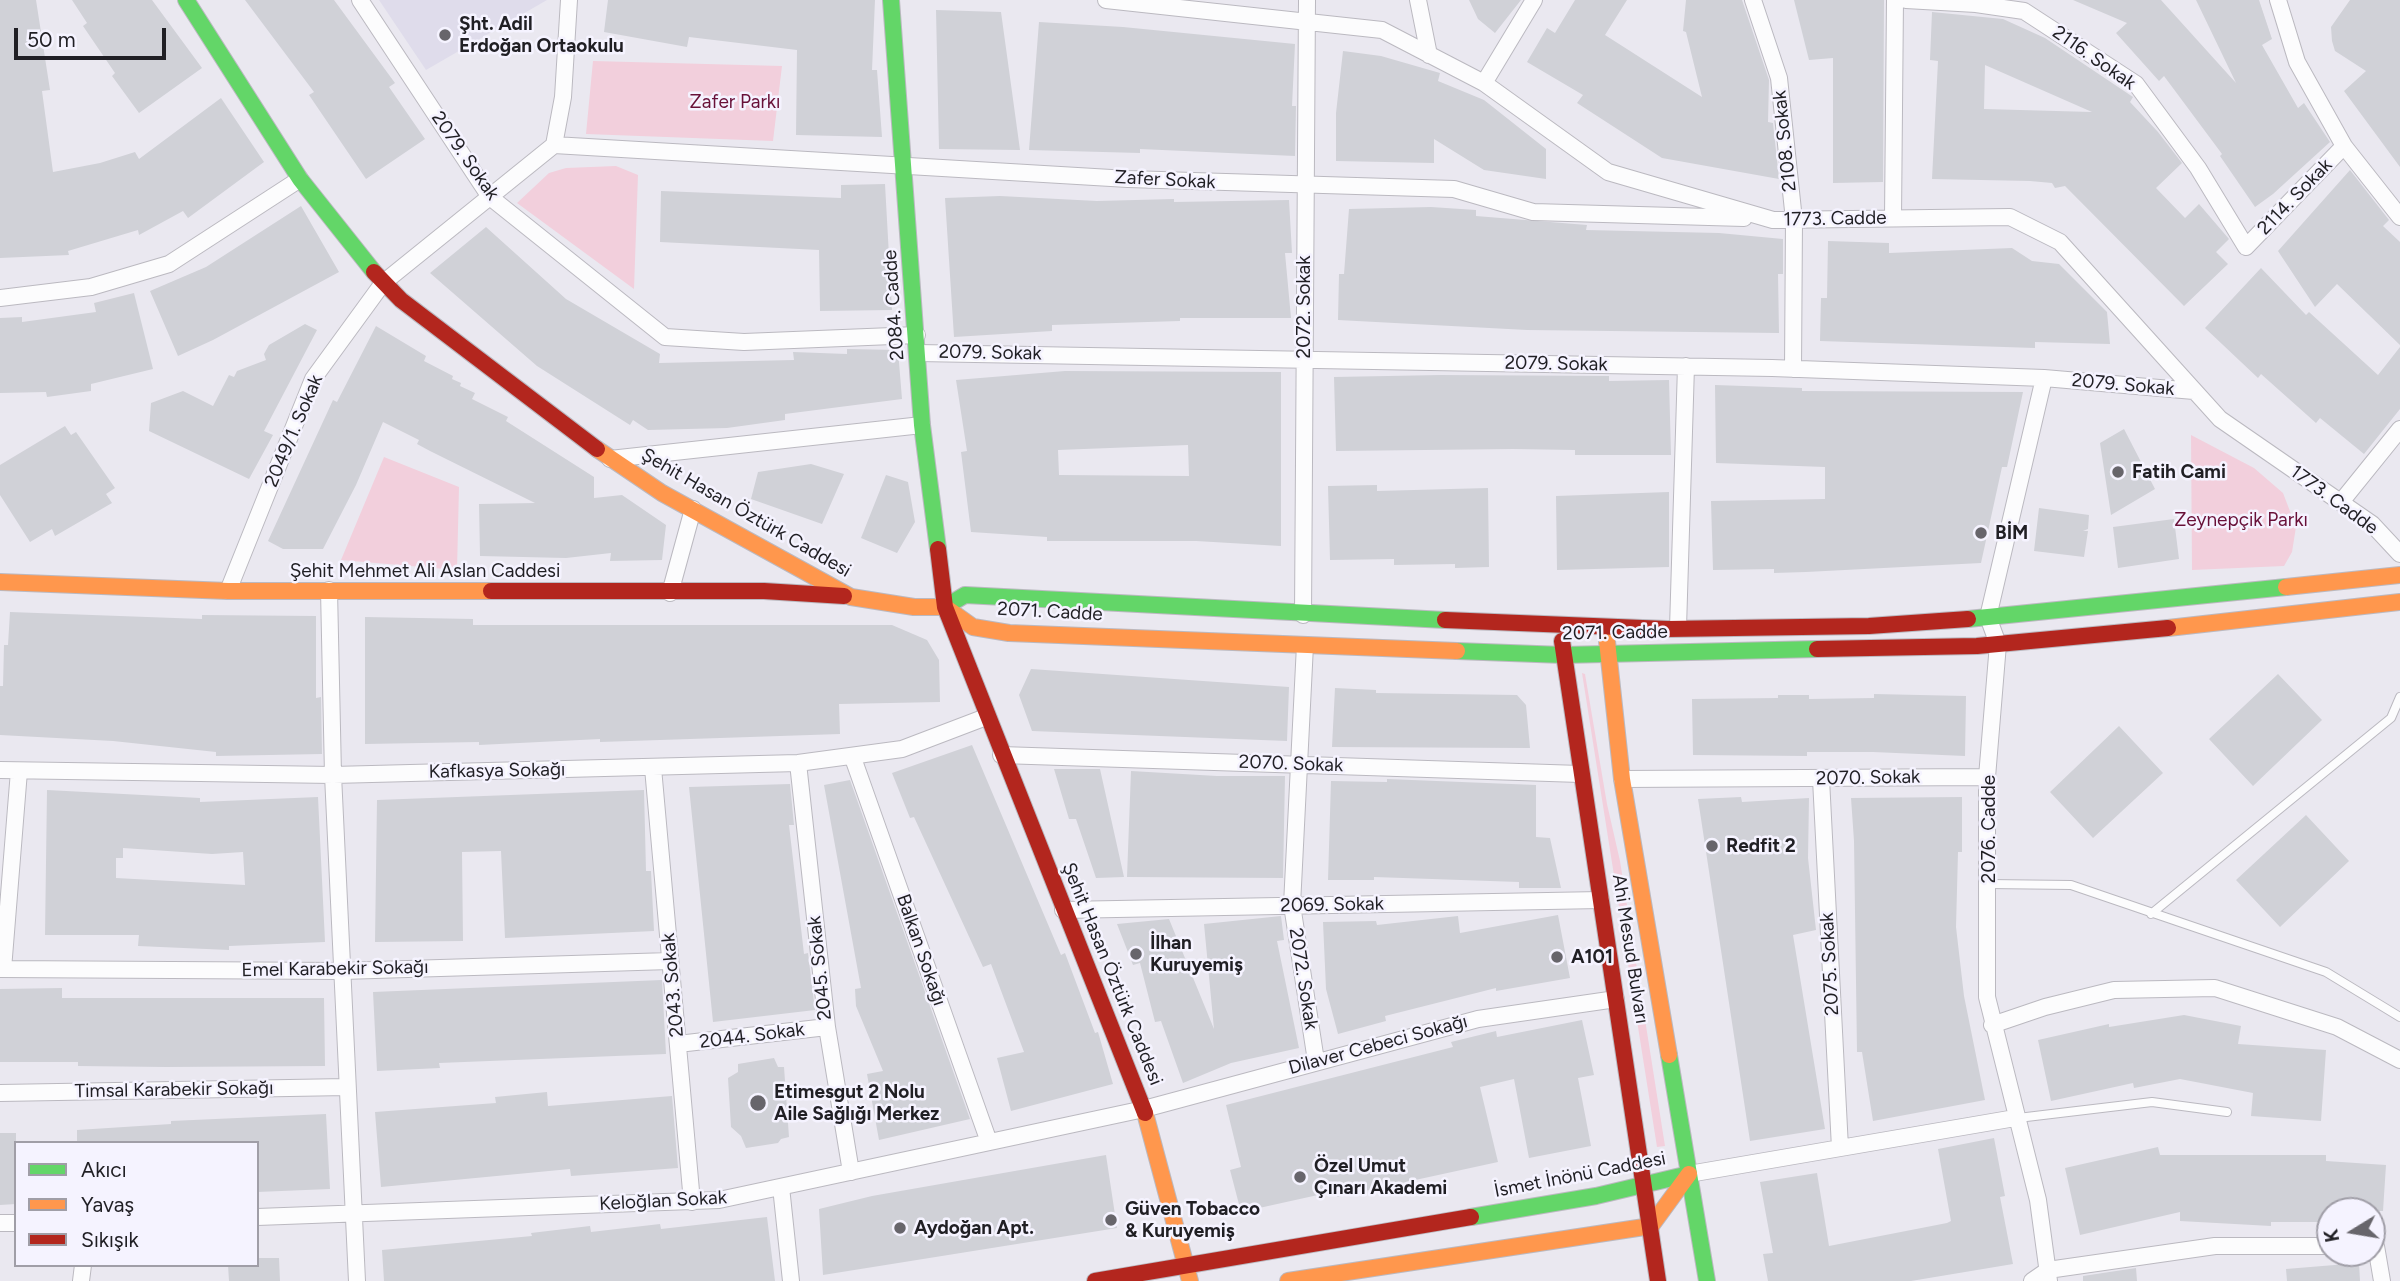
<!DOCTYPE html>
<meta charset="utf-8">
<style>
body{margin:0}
#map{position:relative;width:2400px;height:1281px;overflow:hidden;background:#eae8f0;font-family:Figtree,sans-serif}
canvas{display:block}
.legend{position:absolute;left:14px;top:1141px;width:245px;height:126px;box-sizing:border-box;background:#f5f3ff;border:2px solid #a09ea7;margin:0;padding:9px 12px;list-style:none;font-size:21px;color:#201f24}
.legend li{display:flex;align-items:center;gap:14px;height:35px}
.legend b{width:35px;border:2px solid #a09ea7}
.north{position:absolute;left:2316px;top:1197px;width:70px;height:70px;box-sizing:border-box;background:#f5f3ff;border:2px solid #a09ea7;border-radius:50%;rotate:259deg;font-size:19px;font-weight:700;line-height:28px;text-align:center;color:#201f24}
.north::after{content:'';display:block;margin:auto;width:24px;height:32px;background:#67656b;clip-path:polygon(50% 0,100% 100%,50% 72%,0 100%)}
.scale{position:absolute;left:14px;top:28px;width:152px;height:32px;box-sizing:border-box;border:4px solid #201f24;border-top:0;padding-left:9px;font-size:21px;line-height:24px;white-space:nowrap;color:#201f24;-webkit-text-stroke:5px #f5f3ff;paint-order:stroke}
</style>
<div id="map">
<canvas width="2400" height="1281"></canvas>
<ul class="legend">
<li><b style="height:9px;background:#63d668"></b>Akıcı</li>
<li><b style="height:9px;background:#ff974d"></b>Yavaş</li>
<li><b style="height:9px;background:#b3261e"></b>Sıkışık</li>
</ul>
<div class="north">K</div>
<div class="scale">50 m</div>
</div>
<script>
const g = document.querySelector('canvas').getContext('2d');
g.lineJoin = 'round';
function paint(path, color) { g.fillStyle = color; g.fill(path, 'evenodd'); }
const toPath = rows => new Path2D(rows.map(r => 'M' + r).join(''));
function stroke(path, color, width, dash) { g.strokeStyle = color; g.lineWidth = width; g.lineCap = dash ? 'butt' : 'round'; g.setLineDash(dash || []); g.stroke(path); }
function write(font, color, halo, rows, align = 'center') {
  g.font = font + ' Figtree,sans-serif'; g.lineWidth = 5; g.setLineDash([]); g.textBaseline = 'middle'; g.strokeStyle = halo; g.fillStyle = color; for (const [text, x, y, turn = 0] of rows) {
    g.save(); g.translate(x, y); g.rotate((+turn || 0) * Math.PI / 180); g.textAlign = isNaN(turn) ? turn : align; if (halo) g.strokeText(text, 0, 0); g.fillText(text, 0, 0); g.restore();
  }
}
paint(toPath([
 [379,0,547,0,426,70]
]), '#dfdceb');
paint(toPath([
 [593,61,782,66,773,141,586,134],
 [616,166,638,175,634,289,517,203,549,173,566,168],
 [2191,435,2254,468,2283,493,2296,527,2292,552,2284,566,2192,570],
 [384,457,459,487,457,570,341,560],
 [1582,673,1585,674,1607,804,1620,861,1665,1146,1657,1147]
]), '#f2cfdc');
paint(toPath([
 [0,0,36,0,50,90,42,91,53,172,100,163,135,152,139,159,221,98,264,162,188,218,183,211,139,235,138,230,68,251,69,255,0,258],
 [72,0,152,0,202,68,139,113,112,76,115,73,83,26,87,23],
 [245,0,334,0,395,83,389,87,425,139,366,179,309,95,314,92],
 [608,0,875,0,872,70,877,70,882,137,796,135,797,50,689,37,687,47,604,32],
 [1469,0,1521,0,1495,33,1478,19],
 [1575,0,1627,0,1605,35,1702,97,1686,32,1683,31,1686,0,1742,0,1769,80,1768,122,1773,123,1779,179,1662,158,1577,103,1583,95,1527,62,1547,28,1555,33],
 [1794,0,1884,0,1883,182,1833,183,1833,58,1809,60],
 [2073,0,2161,0,2236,83,2196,0,2259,0,2272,39,2262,45,2298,108,2304,103,2330,142,2273,194,2255,207,2220,156,2222,154,2164,76,2159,81,2116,33,2127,23],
 [2350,0,2400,0,2400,167,2344,91,2366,71,2335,51,2332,41,2331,27],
 [936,10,1001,12,1020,150,939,149],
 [1932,12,2003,19,2045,38,2133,97,2130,102,2158,132,2182,163,2156,188,2185,218,2199,204,2229,239,2216,252,2228,264,2184,306,2065,186,2055,188,2052,183,2030,181,1932,179,1938,61,1930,60],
 [1985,65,2092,112,1984,109],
 [1039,22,1123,27,1295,44,1292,106,1296,106,1295,156,1140,149,1140,153,1029,150],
 [1343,51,1381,56,1440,73,1438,81,1484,100,1546,149,1546,179,1484,170,1434,139,1434,163,1336,161,1336,113],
 [2350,170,2389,220,2383,226,2400,242,2400,345,2337,284,2315,307,2278,251],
 [885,184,892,310,820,311,819,250,660,242,661,191,841,198,841,185],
 [1000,196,1097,201,1174,199,1174,202,1289,200,1292,253,1285,253,1291,318,1180,318,1180,321,1052,325,1052,331,954,337,945,198],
 [301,206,339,272,213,340,178,356,150,291,206,267],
 [1431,207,1476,210,1476,216,1587,225,1586,230,1719,233,1783,239,1783,274,1778,274,1779,333,1527,330,1338,320,1339,274,1344,274,1349,209],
 [486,227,566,299,660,354,659,363,794,360,793,352,847,354,847,349,898,350,902,399,785,414,785,420,727,428,648,430,633,420,630,425,537,366,430,273],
 [1828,241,1889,243,1889,253,2012,248,2032,261,2059,264,2107,312,2110,344,2035,342,2035,348,1820,341,1821,298,1827,298],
 [2261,268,2306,315,2309,312,2378,375,2400,347,2400,409,2364,454,2320,418,2316,423,2261,374,2258,378,2205,328],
 [134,293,153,369,91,384,91,391,47,397,46,392,0,393,0,318,22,317,22,322,96,312,94,303],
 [305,324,317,330,264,431,273,435,249,479,149,431,151,403,183,391,213,406,229,375,234,377,237,371,266,360,264,354,269,345],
 [376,326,426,356,424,361,453,376,452,379,461,383,460,386,475,393,472,399,508,417,506,421,594,477,594,498,622,495,666,525,662,560,610,561,611,553,566,558,480,556,479,504,535,503,430,451,417,444,419,440,383,422,356,485,323,549,283,549,268,541,333,400,337,402],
 [1065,371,1281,372,1281,546,1196,541,1047,541,1047,537,971,532,961,452,967,451,956,380],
 [1188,445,1189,476,1059,475,1058,450],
 [1441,375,1609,376,1609,381,1669,380,1671,455,1575,455,1575,450,1513,449,1336,451,1334,377],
 [1715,385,1802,388,1802,391,2023,392,2007,467,2002,467,1981,563,1806,572,1774,573,1774,569,1713,570,1711,501,1825,499,1825,467,1716,463],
 [65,426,71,435,76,432,115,488,106,494,112,503,55,536,52,529,30,542,0,495,0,465],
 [2124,429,2155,489,2111,515,2100,443],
 [811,464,844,474,822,524,751,499,758,472],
 [886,475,908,482,915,522,897,553,861,538],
 [1377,485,1377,491,1488,488,1489,567,1455,568,1455,564,1394,565,1394,559,1330,560,1328,486],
 [1669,492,1669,567,1557,570,1556,496],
 [2039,508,2089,515,2088,529,2083,531,2088,531,2084,557,2034,551],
 [2174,519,2179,559,2118,568,2113,527],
 [10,612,202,619,202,615,316,616,316,698,321,697,322,754,216,756,216,752,113,741,0,735,0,686,3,686,4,645,8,645],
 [365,617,473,619,473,625,892,625,927,640,939,660,940,702,839,704,840,734,600,742,600,739,479,745,479,742,365,744],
 [1031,669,1289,687,1287,741,1032,731,1019,695],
 [2278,674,2322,720,2253,786,2209,739],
 [1335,688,1376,690,1376,693,1517,695,1526,705,1530,748,1332,747],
 [1874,694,1966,696,1965,756,1873,752,1807,752,1807,756,1693,755,1692,699,1778,698,1778,695,1809,695,1809,699,1874,698],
 [2119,726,2163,773,2093,838,2050,792],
 [972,745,1061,955,1065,953,1095,1033,1098,1032,1113,1084,1011,1111,997,1058,1024,1052,991,964,983,967,914,817,910,818,892,773],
 [1054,769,1100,769,1124,877,1096,878,1076,819,1069,819],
 [1131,771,1217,776,1285,776,1283,878,1127,877],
 [1387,779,1536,785,1536,837,1550,838,1561,888,1519,888,1519,882,1374,877,1374,880,1328,880,1331,781,1387,782],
 [850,780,970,1119,879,1140,867,1074,883,1071,856,1006,855,989,861,988,824,785],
 [790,784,794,825,789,825,804,954,808,953,815,1010,713,1022,689,787],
 [47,790,200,798,200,802,318,797,325,942,229,946,229,950,138,946,139,935,45,935],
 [123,848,212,854,243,852,245,885,116,878,116,858,123,858],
 [644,790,646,871,651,871,654,931,505,938,501,851,462,852,463,941,375,942,377,800],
 [1741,797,1742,802,1809,798,1808,858,1816,930,1793,935,1825,1129,1750,1141,1698,799],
 [1962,797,1962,852,1958,852,1956,927,1964,996,1985,1100,1873,1121,1862,1052,1857,1052,1854,841,1851,798],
 [2306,815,2349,861,2280,927,2236,880],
 [1558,915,1570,978,1496,991,1496,988,1385,1016,1386,1021,1338,1034,1326,989,1323,922,1376,921,1377,925,1458,916,1460,933],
 [1281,916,1284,940,1277,941,1299,1048,1231,1063,1183,1083,1161,1021,1155,1022,1140,963,1133,965,1117,924,1169,919,1214,1029,1204,924],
 [662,980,666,1054,439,1063,440,1068,377,1071,373,992],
 [62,988,62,998,324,998,325,1066,166,1067,78,1066,78,1062,0,1062,0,989],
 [2184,1015,2241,1026,2238,1044,2326,1050,2321,1121,2251,1116,2253,1093,2180,1079,2134,1088,2133,1083,2051,1101,2038,1040,2109,1024,2109,1027],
 [1582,1020,1594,1075,1578,1078,1591,1146,1529,1158,1514,1079,1480,1087,1498,1162,1337,1197,1336,1191,1241,1212,1230,1170,1241,1167,1226,1105,1453,1047,1451,1042,1496,1031,1497,1037],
 [774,1058,778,1067,784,1067,789,1137,781,1139,778,1143,746,1148,741,1136,731,1127,728,1078,738,1072,738,1064],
 [547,1092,548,1106,672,1096,678,1168,571,1176,570,1169,381,1187,375,1112,496,1103,495,1097],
 [326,1114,330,1189,257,1192,257,1143,77,1143,77,1130,171,1124,171,1121],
 [0,1133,16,1133,16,1204,0,1205],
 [1994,1138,2005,1196,2000,1197,2013,1264,1911,1281,1768,1281,1763,1254,1773,1253,1760,1182,1817,1173,1829,1246,1947,1223,1951,1221,1938,1149],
 [2158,1147,2160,1155,2326,1155,2326,1161,2386,1165,2383,1211,2326,1211,2326,1222,2271,1222,2271,1226,2180,1221,2180,1212,2080,1235,2065,1168],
 [1106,1155,1117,1228,823,1275,819,1209,872,1196],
 [767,1217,775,1281,384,1281,382,1250,532,1236,531,1233,590,1226,591,1232,660,1224,661,1229],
 [257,1258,279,1258,280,1281,229,1281,228,1265,257,1265],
 [2359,1263,2360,1281,2287,1281,2286,1269],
 [2136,1268,2137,1281,2083,1281,2083,1276]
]), '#d0d1d7');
const lane = toPath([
 [1989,884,2071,885,2326,972,2400,1017],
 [2151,914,2391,718,2400,697],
 [2018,1118,2152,1102,2227,1112]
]);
const street = toPath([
 [360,0,490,197,665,337,744,342,917,335],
 [1106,0,1382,30,1484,83,1608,172,1773,220,2010,217,2060,242,2220,419,2372,524,2400,554],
 [1418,0,1429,55],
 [1753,0,1779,78,1794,220,1793,369],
 [1906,0,1976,4,2024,11,2136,84,2198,168,2246,247,2344,146],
 [2278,0,2297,62,2344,146,2400,217],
 [1484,83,1534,0],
 [554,145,1128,179,1454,189,1533,212,1744,218],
 [1893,218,1895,0],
 [0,298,91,287,169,264,300,179],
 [918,353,1772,368,2044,378,2194,391],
 [2044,378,1988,617,1998,644,1987,777,1987,997,2038,1200,2049,1281],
 [610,459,922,425],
 [2341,502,2400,429],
 [329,590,333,775,357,1281],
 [228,591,313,379,383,283,554,145,563,97,569,0],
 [670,593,693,509],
 [1303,615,1307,0],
 [1678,628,1686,366],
 [1305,645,1292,905,1316,1061],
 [1001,755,1580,774],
 [853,758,989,1142],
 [798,763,827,1027,851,1172],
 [653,768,692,1202],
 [0,770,333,775,798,763,902,749,986,717],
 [1622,779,1987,777],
 [1821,779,1840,1148],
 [1063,910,1601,900],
 [0,969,342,971,670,961],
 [3,969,19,771],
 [1992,1025,2045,1007,2114,990,2215,988,2337,1027,2400,1060],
 [678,1044,827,1027],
 [0,1093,347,1087],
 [1689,1174,2015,1118],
 [781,1187,791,1281],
 [257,1217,719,1200,1144,1109,1478,1019,1616,999],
 [0,1223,16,1223],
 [2372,1246,2376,1246,2382,1281],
 [81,1281,83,1265],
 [2032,1281,2048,1270,2215,1246,2330,1246]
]);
const fast = toPath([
 [186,0,300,179,374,272],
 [891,0,922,425,938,549],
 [945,607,965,595,1445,620],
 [1968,619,2286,587],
 [1457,651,1563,655,1817,649],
 [1669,1055,1707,1281],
 [1471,1217,1596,1196,1689,1174]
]);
const slow = toPath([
 [597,449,662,493,851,597,914,607,945,607],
 [0,582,228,591,491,591],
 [2286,587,2400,575],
 [945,607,973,627,1009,633,1457,651],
 [2168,628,2400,602],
 [1607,641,1622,779,1669,1055],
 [1145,1113,1190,1281],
 [1288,1281,1651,1226,1689,1174]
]);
const jam = toPath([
 [374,272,401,300,597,449],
 [938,549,945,607,1145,1113],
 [491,591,764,591,844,596],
 [1445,620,1667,629,1869,626,1968,619],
 [1562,641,1658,1281],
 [1817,649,1977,646,2168,628],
 [1095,1281,1471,1217]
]);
stroke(lane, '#bbb9c0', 10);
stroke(street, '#bbb9c0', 18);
stroke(fast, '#bbb9c0', 18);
stroke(slow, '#bbb9c0', 18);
stroke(jam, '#bbb9c0', 18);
stroke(lane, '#fcfcfd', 8);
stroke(street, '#fcfcfd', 16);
stroke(fast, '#63d668', 16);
stroke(slow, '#ff974d', 16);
stroke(jam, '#b3261e', 16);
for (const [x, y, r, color] of [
 [445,35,7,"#67656b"],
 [2118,472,7,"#67656b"],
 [1981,533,7,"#67656b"],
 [1712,846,7,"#67656b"],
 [1136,954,7,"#67656b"],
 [1557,957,7,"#67656b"],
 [758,1103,9,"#67656b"],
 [1300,1177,7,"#67656b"],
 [1111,1220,7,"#67656b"],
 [900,1228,7,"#67656b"]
]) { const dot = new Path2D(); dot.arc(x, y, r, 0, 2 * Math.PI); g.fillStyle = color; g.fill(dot); stroke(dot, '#f5f3ff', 2.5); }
write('bold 19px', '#201f24', '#f5f3ff', [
 ["Şht. Adil",459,24],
 ["Erdoğan Ortaokulu",459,46],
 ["Fatih Cami",2132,472],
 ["BİM",1995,533],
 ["Redfit 2",1726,846],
 ["İlhan",1150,943],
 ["Kuruyemiş",1150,965],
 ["A101",1571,957],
 ["Etimesgut 2 Nolu",774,1092],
 ["Aile Sağlığı Merkez",774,1114],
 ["Özel Umut",1314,1166],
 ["Çınarı Akademi",1314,1188],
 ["Güven Tobacco",1125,1209],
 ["& Kuruyemiş",1125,1231],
 ["Aydoğan Apt.",914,1228]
], 'left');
write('19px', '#201f24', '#f5f3ff', [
 ["2116. Sokak",2094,58,35],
 ["2108. Sokak",1785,141,-96],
 ["2079. Sokak",465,156,55],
 ["Zafer Sokak",1165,180,3],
 ["2114. Sokak",2295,197,-46],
 ["1773. Cadde",1835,219,-1],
 ["2084. Cadde",894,305,-94],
 ["2072. Sokak",1304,307,-90],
 ["2079. Sokak",990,353,1],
 ["2079. Sokak",1556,364,1],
 ["2079. Sokak",2123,385,5],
 ["2049/1. Sokak",294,431,-67],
 ["1773. Cadde",2334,500,36],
 ["Şehit Hasan Öztürk Caddesi",746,513,30],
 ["Şehit Mehmet Ali Aslan Caddesi",425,571],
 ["2071. Cadde",1050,612,3],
 ["2071. Cadde",1615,633,-1],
 ["2070. Sokak",1291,764,2],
 ["Kafkasya Sokağı",497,771,-1],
 ["2070. Sokak",1868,778,-1],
 ["2076. Cadde",1989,829,-90],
 ["2069. Sokak",1332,905,-1],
 ["Ahi Mesud Bulvarı",1630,949,81],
 ["Balkan Sokağı",921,950,71],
 ["2075. Sokak",1830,964,-93],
 ["2045. Sokak",820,968,-96],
 ["Emel Karabekir Sokağı",335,969,-1],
 ["Şehit Hasan Öztürk Caddesi",1112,974,68],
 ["2072. Sokak",1303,979,81],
 ["2043. Sokak",673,985,-95],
 ["2044. Sokak",752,1036,-7],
 ["Dilaver Cebeci Sokağı",1378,1045,-15],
 ["Timsal Karabekir Sokağı",174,1090,-1],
 ["İsmet İnönü Caddesi",1580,1175,-11],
 ["Keloğlan Sokak",663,1201,-3]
]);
write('19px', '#681038', '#f5f3ff', [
 ["Zafer Parkı",735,102],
 ["Zeynepçik Parkı",2241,520]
]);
</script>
